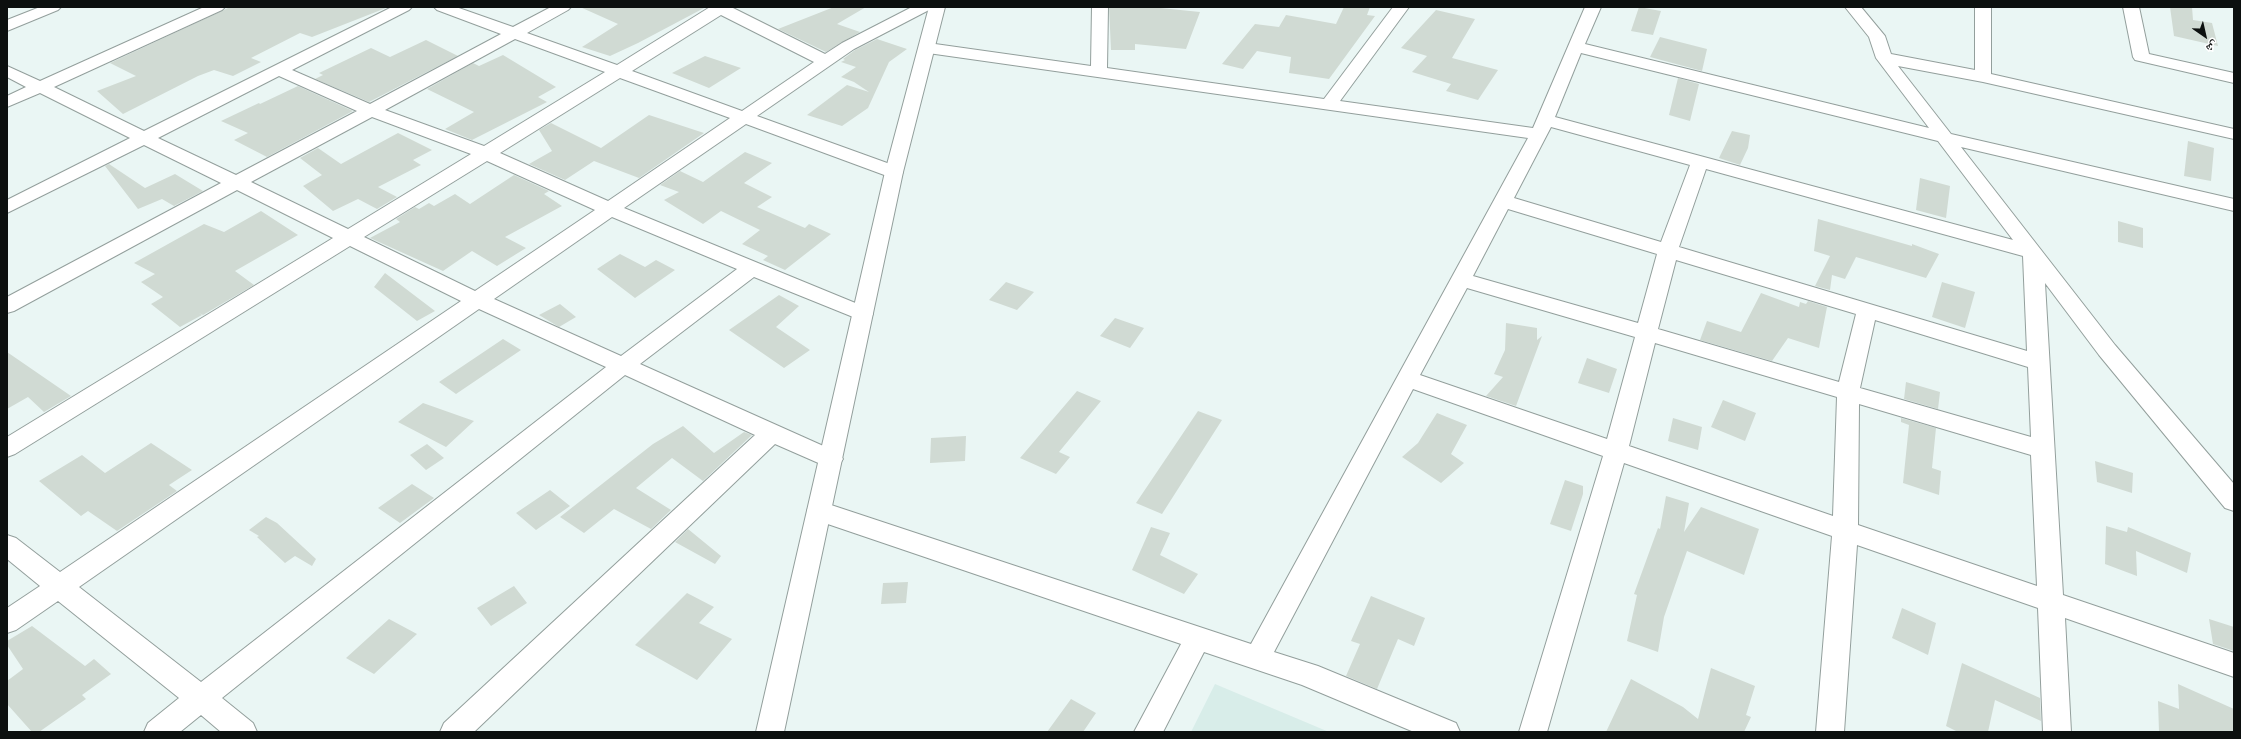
<!DOCTYPE html>
<meta charset="utf-8">
<style>
body{margin:0}
#map{position:relative;width:2241px;height:739px;overflow:hidden;background:#eaf6f4;font-family:Signika,"Noto Naskh Arabic",sans-serif}
canvas{display:block}
.frame{position:absolute;inset:0;border:8px solid #0c100f;pointer-events:none}
.north{position:absolute;left:2185px;top:16px;width:40px;height:40px;-webkit-text-stroke:3px #fff;paint-order:stroke;rotate:146deg;font-size:11px;font-weight:700;line-height:16px;text-align:center;color:#0c100f}
.north::after{content:'';display:block;margin:auto;width:14px;height:18px;background:#0c100f;clip-path:polygon(50% 0,100% 100%,50% 72%,0 100%)}
</style>
<div id="map">
<canvas width="2241" height="739"></canvas>
<div class="frame"></div>
<div class="north">ش</div>
</div>
<script>
const g = document.querySelector('canvas').getContext('2d');
g.lineJoin = 'round';
function paint(path, color) { g.fillStyle = color; g.fill(path, 'evenodd'); }
const toPath = rows => new Path2D(rows.map(r => 'M' + r).join(''));
function stroke(path, color, width, dash) { g.strokeStyle = color; g.lineWidth = width; g.lineCap = dash ? 'butt' : 'round'; g.setLineDash(dash || []); g.stroke(path); }
paint(toPath([
 [1215,684,1329,732,1191,732]
]), '#d8ede9');
paint(toPath([
 [230,7,386,8,312,37,300,33,251,58,261,62,233,76,214,70,198,76,123,114,97,91,136,76,110,63],
 [580,7,706,7,638,43,610,56,582,47,618,24],
 [834,7,866,7,837,24,860,32,826,52,778,29],
 [1109,7,1151,7,1200,12,1186,49,1135,44,1135,50,1111,50],
 [1344,7,1370,7,1367,15,1375,16,1329,79,1289,73,1291,57,1257,51,1243,69,1222,64,1255,24,1279,27,1286,15,1336,24],
 [1639,7,1661,11,1653,35,1631,31],
 [2170,7,2192,7,2193,20,2212,23,2218,46,2174,36],
 [1436,10,1475,19,1452,58,1498,70,1478,100,1446,91,1451,84,1412,72,1427,56,1401,48],
 [1660,37,1707,49,1702,71,1650,57],
 [877,39,907,49,889,62,868,108,842,126,807,115,847,85,869,92,854,82,841,77,856,67,841,62,845,60,843,59,855,50],
 [426,40,458,56,369,102,315,79,323,75,319,73,371,48,390,57],
 [503,55,556,87,538,97,547,102,472,140,445,129,474,112,427,89,473,63,479,66],
 [705,56,741,68,709,88,672,73],
 [1678,78,1699,84,1690,121,1669,115],
 [298,86,353,111,267,157,234,140,248,133,221,121,259,103,260,104],
 [649,115,704,133,639,178,594,161,565,180,529,164,552,151,539,130,551,123,601,148],
 [1732,131,1750,135,1748,148,1740,165,1719,158],
 [398,133,432,150,413,160,421,165,378,187,397,197,377,209,358,199,333,211,303,186,322,175,300,158,318,148,341,164],
 [2188,141,2214,148,2211,181,2184,176],
 [745,152,772,163,744,183,772,197,757,207,805,228,809,224,831,234,785,270,763,260,768,256,742,244,760,230,721,211,703,224,664,200,679,192,660,185,680,171,703,182],
 [109,164,145,188,175,174,203,191,174,206,162,199,138,209,105,166],
 [514,175,549,191,544,194,562,206,505,237,526,248,497,266,472,251,443,271,370,238,400,222,396,219,415,207,419,209,429,203,434,206,455,194,470,204],
 [1920,178,1950,186,1946,218,1916,210],
 [261,211,298,235,235,271,254,285,203,315,199,313,202,315,180,327,151,304,163,297,141,282,155,274,134,263,204,224,224,232],
 [1818,219,1912,246,1912,244,1939,254,1926,278,1856,257,1845,279,1832,275,1830,290,1815,286,1830,256,1814,251],
 [2118,221,2143,228,2143,248,2118,242],
 [620,254,645,267,656,260,675,270,635,298,597,269],
 [385,273,435,311,417,321,374,287],
 [1006,282,1034,292,1017,310,989,300],
 [1942,282,1975,292,1965,328,1932,317],
 [1761,293,1799,307,1800,302,1806,304,1808,301,1827,307,1819,348,1788,338,1772,361,1700,340,1707,321,1741,332],
 [779,295,799,306,776,327,810,350,784,368,729,330],
 [560,304,576,317,559,327,539,315],
 [1115,318,1144,328,1130,348,1100,336],
 [1506,323,1537,328,1537,340,1542,336,1516,406,1486,396,1503,377,1494,374,1505,350],
 [503,339,521,350,456,394,439,382],
 [7,352,71,396,44,412,28,397,7,409],
 [1587,358,1617,369,1609,393,1578,383],
 [1906,382,1940,392,1938,409,1904,399],
 [1077,391,1101,401,1059,452,1070,457,1056,474,1020,458],
 [1723,400,1756,413,1745,441,1711,427],
 [423,403,474,421,446,447,398,422],
 [1198,411,1222,420,1162,514,1136,503],
 [1437,413,1467,425,1451,454,1464,463,1441,483,1402,457,1418,443],
 [1673,418,1702,427,1698,450,1668,441],
 [1901,418,1936,428,1932,468,1941,471,1939,495,1903,483,1909,425,1901,422],
 [683,426,714,453,744,432,752,435,703,481,672,458,636,488,671,510,651,529,614,509,584,533,560,517,653,444],
 [966,436,965,461,930,463,931,438],
 [151,443,192,470,169,485,177,491,117,531,88,511,81,516,39,481,82,455,105,473],
 [427,444,444,458,426,470,410,455],
 [2095,461,2133,473,2132,493,2097,482],
 [1565,480,1583,486,1583,494,1571,531,1550,524],
 [412,484,434,498,400,523,378,508],
 [550,490,570,506,536,530,516,513],
 [1666,496,1689,503,1684,532,1701,507,1759,529,1744,575,1687,551,1664,617,1658,652,1627,641,1637,595,1634,594,1658,528,1660,529],
 [266,517,277,523,316,559,312,566,295,556,285,563,257,537,259,536,249,530],
 [2106,526,2127,532,2128,527,2191,553,2187,573,2136,551,2137,576,2105,564],
 [1151,527,1170,533,1160,555,1198,574,1184,594,1132,570],
 [688,529,721,556,715,564,675,542],
 [908,582,906,603,881,604,883,583],
 [514,586,527,603,491,626,477,608],
 [687,593,714,607,699,623,732,639,697,680,635,645],
 [1371,596,1425,618,1414,646,1398,639,1377,689,1346,676,1360,644,1351,641],
 [1902,608,1936,623,1928,655,1892,638],
 [389,619,417,634,374,674,346,658],
 [2209,619,2234,627,2234,651,2213,644],
 [32,626,85,666,94,659,111,674,82,695,86,699,39,732,32,732,7,704,7,681,23,669,7,645,7,641],
 [1962,663,2040,698,2041,721,1995,700,1988,732,1958,732,1946,726],
 [1711,668,1755,686,1746,715,1751,717,1744,732,1606,732,1631,679,1683,707,1698,719],
 [2178,684,2234,709,2234,732,2159,732,2158,701,2179,709],
 [1071,699,1096,713,1083,732,1047,732]
]), '#d0dad3');
const minor = toPath([
 [204,7,225,7,222,10,54,87,144,131,392,7,412,7,409,10,292,70,370,104,501,34,437,10,434,7,456,7,513,27,551,7,571,7,568,10,527,33,617,65,710,7,731,7,825,54,842,43,912,7,932,7,929,10,854,49,757,116,901,168,903,172,901,176,894,178,887,176,746,124,624,208,870,309,873,314,870,319,863,321,754,277,640,364,839,453,843,459,839,465,831,468,823,465,775,444,474,732,440,732,444,723,755,435,625,375,222,698,253,723,257,732,221,732,201,715,180,732,144,732,148,723,179,698,58,601,16,630,7,633,7,608,40,586,7,559,7,535,16,538,60,572,461,301,350,246,15,454,7,457,7,437,333,238,237,190,14,311,7,313,7,297,221,183,144,145,7,213,7,200,130,138,40,93,7,107,7,96,26,87,7,77,7,66,40,81,204,7],
 [721,15,814,62,742,111,632,71,721,15],
 [515,39,605,72,484,146,385,110,515,39],
 [279,76,357,111,236,175,158,138,279,76],
 [620,78,730,118,608,201,500,153,620,78],
 [372,117,471,154,348,229,251,182,372,117],
 [487,161,595,210,475,291,364,237,487,161],
 [612,217,737,269,621,356,494,299,612,217],
 [479,309,606,367,201,682,79,587,479,309],
 [1092,7,1108,7,1107,68,1324,99,1393,7,1409,7,1340,101,1533,128,1585,7,1601,7,1585,44,1929,128,1876,58,1869,37,1845,7,1861,7,1885,36,1891,54,1975,70,1975,7,1991,7,1991,74,2234,129,2234,139,1983,82,1898,66,1951,134,2234,199,2234,211,1961,147,2115,345,2234,484,2234,511,2225,508,2099,355,2045,283,2063,595,2234,653,2234,677,2065,618,2071,732,2043,732,2038,608,1857,545,1844,732,1816,732,1832,536,1624,463,1547,732,1519,732,1603,456,1413,389,1274,652,1318,666,1456,723,1460,732,1414,732,1302,685,1204,652,1163,732,1134,732,1181,644,810,518,807,511,810,504,819,501,1251,644,1528,138,928,53,922,51,920,48,922,45,928,43,1091,66,1092,7],
 [1581,53,1938,141,2013,240,1555,117,1581,53],
 [1551,127,1690,165,1661,242,1514,198,1551,127],
 [1706,169,2023,256,2027,351,1679,247,1706,169],
 [1508,209,1657,254,1638,323,1473,276,1508,209],
 [1676,260,1856,314,1839,382,1658,329,1676,260],
 [1467,288,1635,337,1607,439,1420,375,1467,288],
 [1875,320,2028,367,2031,437,1860,388,1875,320],
 [1655,343,1837,397,1833,516,1629,446,1655,343],
 [1859,404,2031,455,2037,586,1858,525,1859,404],
 [2123,7,2139,7,2149,54,2234,73,2234,83,2135,60,2133,57,2123,7]
]);
const tertiary = toPath([
 [40,7,61,7,58,10,7,31,7,20,40,7]
]);
const primary = toPath([
 [929,7,945,7,903,172,784,732,756,732,885,172,929,7]
]);
stroke(minor, '#939f9c', 2);
stroke(tertiary, '#939f9c', 2);
stroke(primary, '#939f9c', 2);
paint(minor, '#fff');
paint(tertiary, '#fff');
paint(primary, '#fff');
</script>
